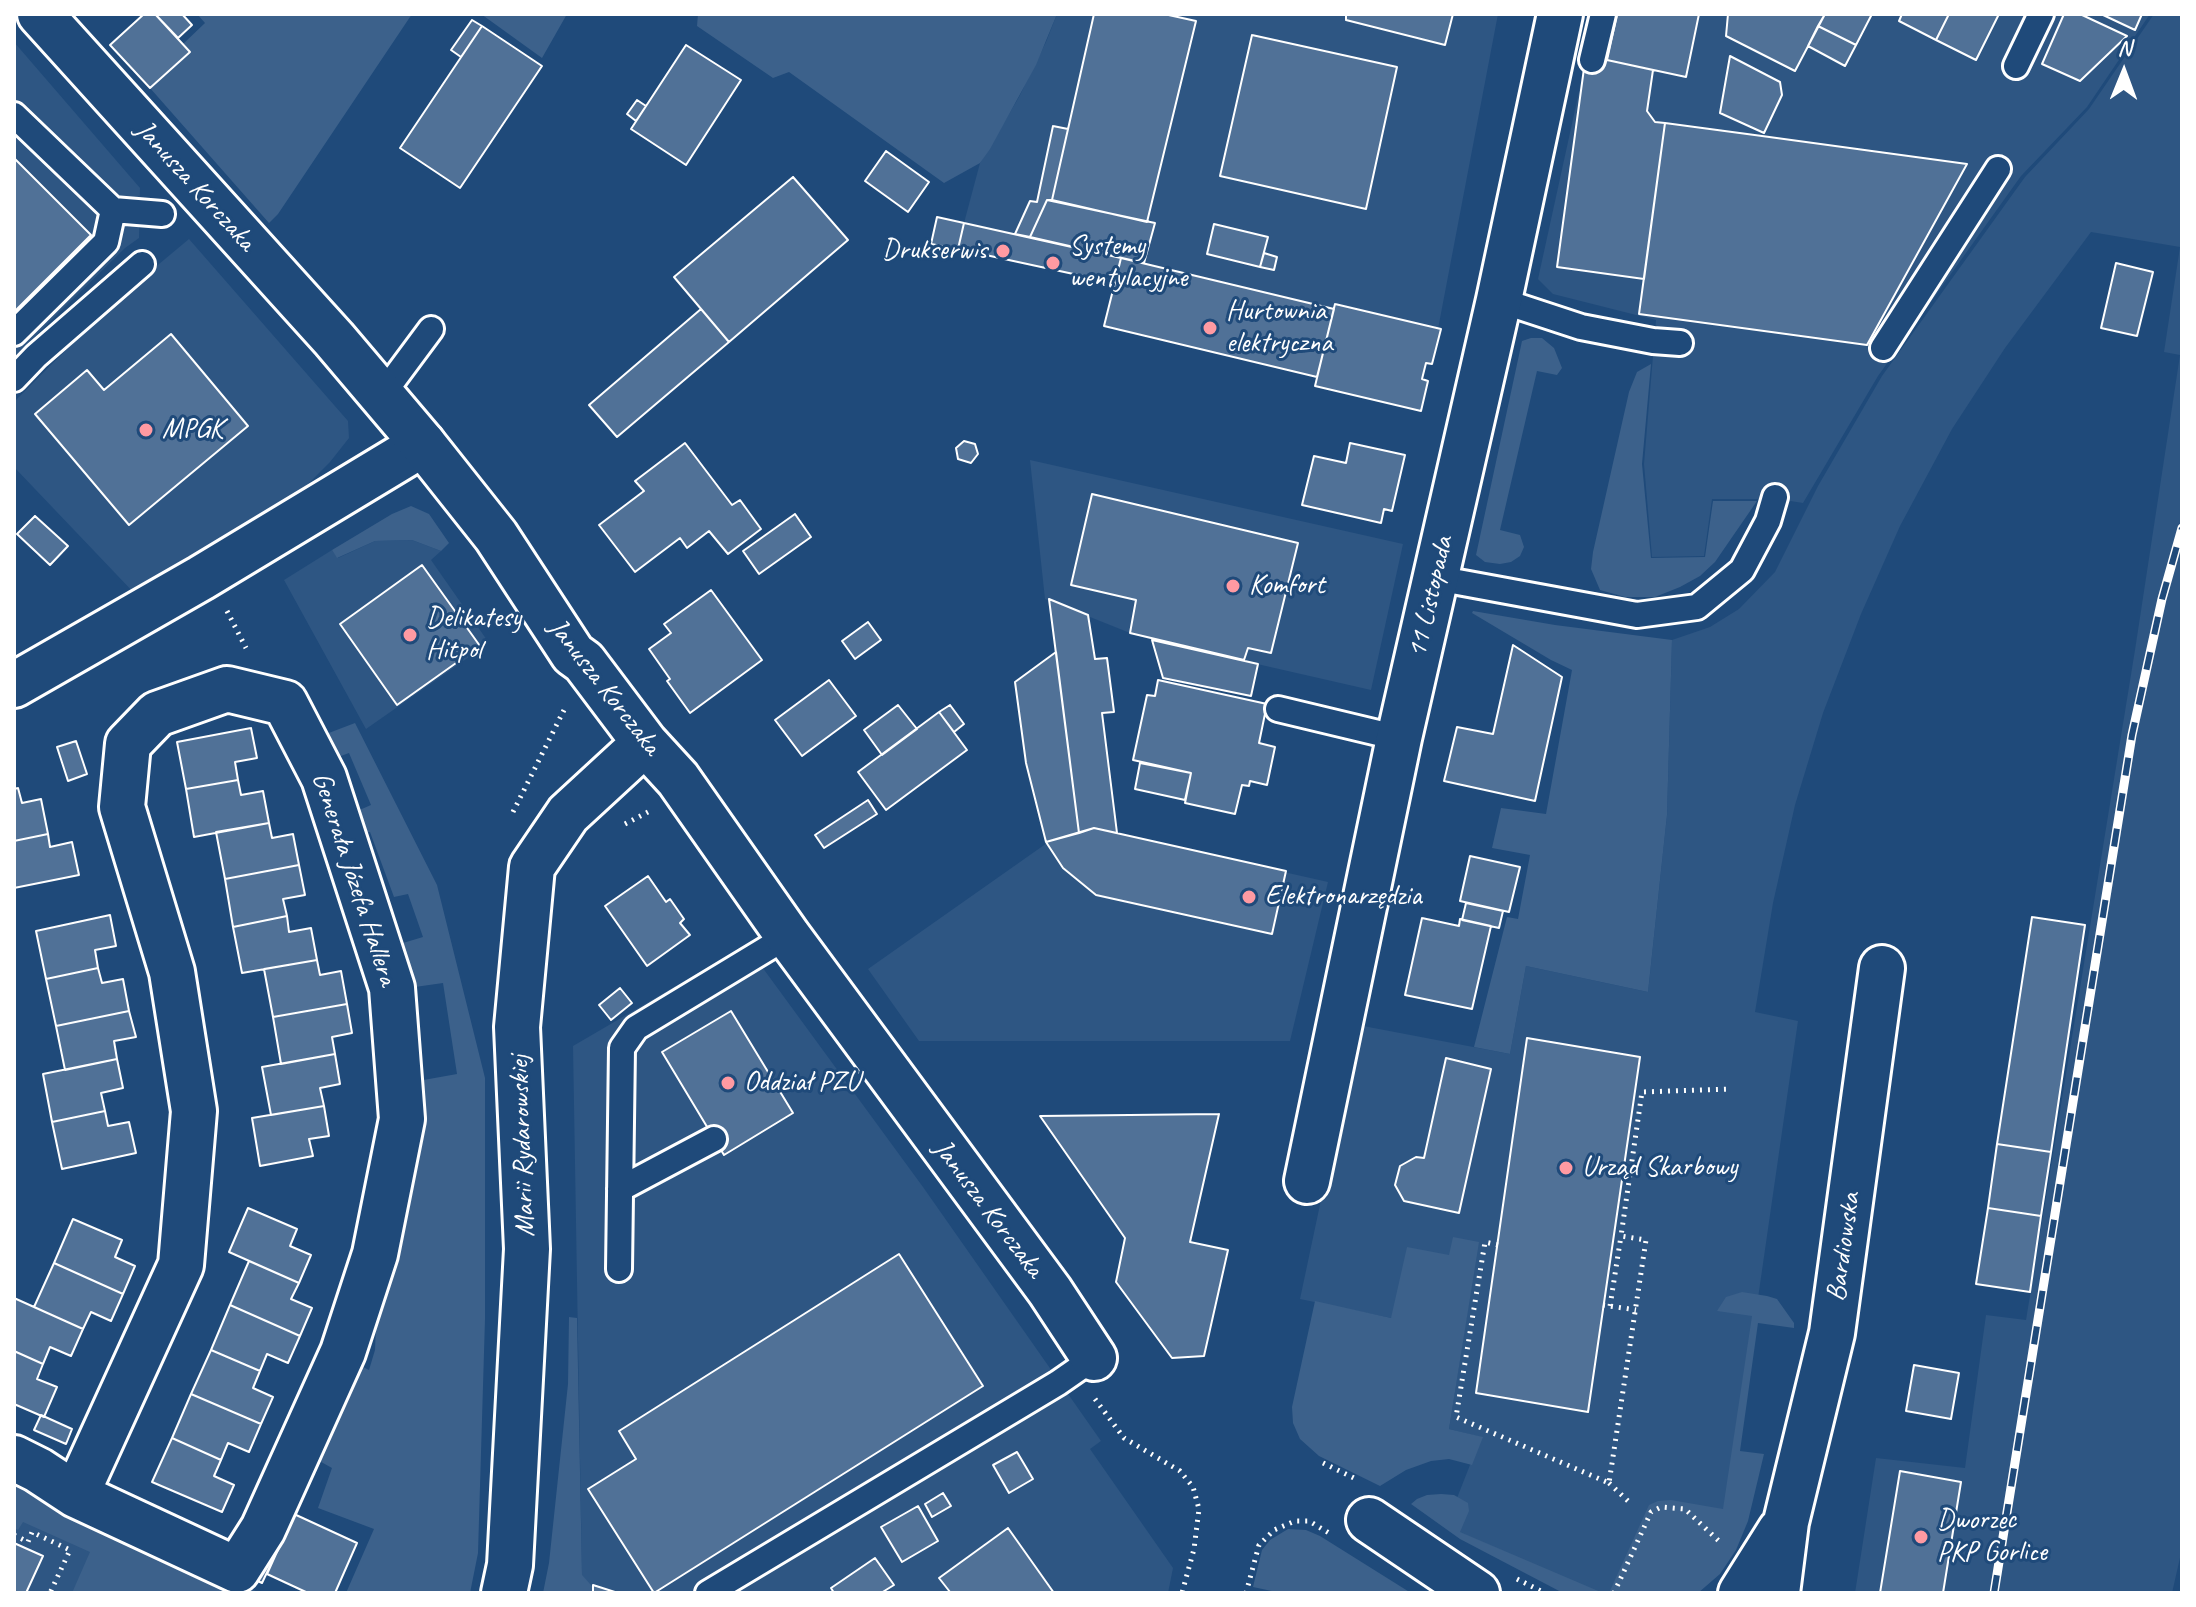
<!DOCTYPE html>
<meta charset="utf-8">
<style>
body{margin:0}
#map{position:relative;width:2196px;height:1607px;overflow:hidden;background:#1f4a7a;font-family:Caveat,sans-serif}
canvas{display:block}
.frame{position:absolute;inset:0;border:16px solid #fff;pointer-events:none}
.north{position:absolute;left:2084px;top:32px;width:80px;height:80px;-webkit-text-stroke:6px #1f4a7a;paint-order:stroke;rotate:1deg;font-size:22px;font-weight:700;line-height:32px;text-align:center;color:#fff}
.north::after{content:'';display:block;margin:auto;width:28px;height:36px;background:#fff;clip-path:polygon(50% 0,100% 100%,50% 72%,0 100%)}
</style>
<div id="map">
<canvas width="2196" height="1607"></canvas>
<div class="frame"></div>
<div class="north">N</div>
</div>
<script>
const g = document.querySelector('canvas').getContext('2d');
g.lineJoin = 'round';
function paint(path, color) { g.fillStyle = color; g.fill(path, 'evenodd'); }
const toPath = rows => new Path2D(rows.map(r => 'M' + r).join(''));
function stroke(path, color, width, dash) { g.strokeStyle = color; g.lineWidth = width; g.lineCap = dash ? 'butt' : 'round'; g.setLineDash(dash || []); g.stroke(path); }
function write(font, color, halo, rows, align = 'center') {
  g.font = font + ' Caveat,sans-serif'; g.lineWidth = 6; g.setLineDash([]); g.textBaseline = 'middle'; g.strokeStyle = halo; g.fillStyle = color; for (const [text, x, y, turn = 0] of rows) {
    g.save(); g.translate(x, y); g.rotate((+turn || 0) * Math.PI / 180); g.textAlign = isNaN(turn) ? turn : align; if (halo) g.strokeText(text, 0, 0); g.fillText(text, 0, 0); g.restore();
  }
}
paint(toPath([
 [1057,14,1498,14,1438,329,1336,304,1334,309,1121,258,964,223,980,163,1019,97,1046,42],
 [1596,14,2150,14,2087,107,2021,176,1878,376,1803,503,1778,499,1712,499,1704,556,1652,557,1644,464,1656,320,1553,294,1538,279],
 [2154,14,2182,14,2182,1549,2172,1593,1855,1593,1876,1458,1965,1468,1986,1315,2026,1320,2135,650,2180,355,2164,352,2180,247,2091,232,2005,348,1952,429,1900,526,1861,614,1823,713,1795,805,1773,903,1755,1012,1798,1021,1727,1513,1612,1593,1600,1593,1458,1532,1457,1498,1481,1437,1449,1429,1478,1242,1450,1255,1391,1318,1300,1299,1358,1025,1510,1054,1526,966,1648,992,1667,815,1672,640,1710,627,1739,609,1775,572,1818,486,1882,376,2025,177,2089,109],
 [14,42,140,188,139,238,125,248,21,350,14,359],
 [189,239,348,421,349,438,330,462,303,489,136,595,14,467,14,402,117,299],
 [1030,460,1403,544,1371,690,1152,640,1130,633,1045,599],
 [412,540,441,551,431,560,489,643,366,729,284,580,332,550,338,558,375,541],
 [1094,829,1328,882,1290,1041,919,1041,868,969,1047,843],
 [746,945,923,1187,1101,1441,1090,1449,1173,1568,1168,1593,593,1593,592,1586,582,1576,573,1046],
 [14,1473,224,1576,260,1593,14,1593]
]), '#2e5683');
paint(toPath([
 [197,14,412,14,278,214,269,223,150,88,190,52,183,44,205,23],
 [481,14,567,14,542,58],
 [698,14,1057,14,1036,65,990,149,980,163,944,183,789,72,773,78,697,26],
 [1531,338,1542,338,1554,348,1562,368,1557,375,1537,371,1500,530,1520,535,1524,547,1520,556,1511,562,1500,564,1485,562,1476,555,1522,341],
 [1651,364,1642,464,1651,558,1705,557,1713,501,1757,501,1715,562,1700,576,1680,587,1655,597,1625,597,1600,590,1591,569,1593,552,1629,392,1637,372],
 [411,506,429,514,449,543,441,551,412,540,375,541,337,558,332,550,392,514],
 [1473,611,1555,625,1672,640,1667,815,1648,992,1526,966,1510,1054,1474,1047,1507,917,1518,919,1530,855,1492,848,1501,808,1546,814,1572,670,1551,660,1472,613],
 [355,723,437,885,485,1078,485,1319,478,1553,470,1593,346,1593,374,1529,318,1508,332,1468,305,1453,349,1360,369,1370,375,1350,376,1325,404,1199,418,1081,457,1074,443,983,408,988,393,946,423,937,408,894,394,897,370,832,347,837,341,818,371,805,349,753,322,763,313,739],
 [1453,1237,1479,1242,1449,1429,1483,1437,1472,1465,1449,1459,1431,1461,1406,1470,1380,1486,1319,1456,1300,1439,1293,1423,1292,1407,1315,1301,1391,1318,1407,1247,1449,1255],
 [1742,1292,1767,1296,1777,1299,1794,1323,1794,1328,1758,1323,1740,1451,1764,1454,1748,1521,1736,1550,1720,1574,1698,1593,1609,1593,1649,1505,1658,1501,1671,1500,1723,1509,1752,1316,1717,1311,1726,1297],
 [569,1317,577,1318,582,1575,592,1586,593,1593,543,1593,549,1563,568,1384],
 [14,1479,104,1522,254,1593,72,1593,90,1552,23,1522,18,1530,14,1528],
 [1441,1494,1454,1495,1468,1503,1469,1511,1460,1532,1603,1593,1563,1593,1460,1539,1411,1504,1417,1499,1427,1495],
 [1288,1529,1306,1530,1320,1536,1411,1593,1281,1593,1253,1587,1262,1550,1270,1540]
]), '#3c618b');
const building = toPath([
 [144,14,155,14,190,52,150,88,110,45,144,14],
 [155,14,182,14,192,25,178,38,155,14],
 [1094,14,1164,14,1196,21,1147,222,1052,200,1094,14],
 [1346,14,1453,14,1445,45,1346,20,1346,14],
 [1617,14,1699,14,1686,77,1607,60,1617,14],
 [1728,14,1825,14,1795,71,1726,36,1728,14],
 [1825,14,1872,14,1856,45,1818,26,1825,14],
 [1902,14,1949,14,1936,40,1899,21,1902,14],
 [1949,14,1999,14,1976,60,1936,40,1949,14],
 [2064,14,2080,14,2127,36,2080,81,2042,64,2064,14],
 [2101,14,2142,14,2135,30,2101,14],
 [472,20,482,26,461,57,451,50,472,20],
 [482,26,542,66,460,188,400,148,482,26],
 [1818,26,1856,45,1845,66,1808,46,1818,26],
 [1252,35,1397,67,1366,209,1220,176,1252,35],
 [686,45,741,80,686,165,631,129,686,45],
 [1730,56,1780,82,1782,95,1764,133,1720,113,1730,56],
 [1607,60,1653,70,1647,111,1655,122,1665,123,1644,279,1557,267,1585,61,1607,60],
 [637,100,646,106,636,121,627,114,637,100],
 [1665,123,1762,136,1967,164,1867,345,1639,314,1665,123],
 [1053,126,1068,129,1052,200,1047,200,1030,237,1015,234,1030,201,1037,202,1053,126],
 [886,151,929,182,908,212,865,181,886,151],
 [14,158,91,235,14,312,14,158],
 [793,177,848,240,729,342,674,277,793,177],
 [1047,200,1155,223,1144,263,1030,237,1047,200],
 [937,217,964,223,958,249,931,244,937,217],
 [964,223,1121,258,1115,283,958,249,964,223],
 [1214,224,1268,237,1260,267,1207,254,1214,224],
 [1264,253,1277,257,1274,270,1260,267,1264,253],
 [1121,258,1334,309,1317,377,1104,326,1121,258],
 [2116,263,2153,272,2137,336,2101,328,2116,263],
 [1335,304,1441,329,1432,364,1426,363,1422,379,1428,381,1421,411,1315,386,1335,304],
 [701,309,729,342,617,437,589,405,701,309],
 [171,334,248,426,129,525,35,414,87,370,104,390,171,334],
 [964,441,975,444,978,454,971,463,958,459,956,448,964,441],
 [685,443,732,505,740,500,761,529,728,554,709,531,687,548,680,538,635,572,599,525,644,491,635,481,685,443],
 [1350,443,1405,455,1392,511,1384,509,1381,523,1302,505,1314,456,1346,463,1350,443],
 [1092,494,1298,543,1271,653,1248,648,1244,660,1130,633,1136,600,1071,585,1092,494],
 [795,514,811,537,759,574,743,551,795,514],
 [35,516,68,546,50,565,17,534,35,516],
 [422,565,480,646,397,705,340,624,422,565],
 [711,590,762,660,690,713,667,681,670,679,649,649,671,633,664,624,711,590],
 [1049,599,1088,615,1095,659,1107,658,1114,712,1102,713,1117,833,1094,828,1079,833,1049,599],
 [868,622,881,640,855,659,842,641,868,622],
 [1152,640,1258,664,1251,696,1163,678,1152,640],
 [1513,645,1562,677,1535,801,1444,781,1457,727,1493,734,1513,645],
 [1056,652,1079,833,1046,842,1026,763,1015,682,1056,652],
 [829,680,856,716,802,756,775,720,829,680],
 [1158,680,1267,704,1259,743,1275,747,1267,785,1250,781,1249,786,1242,785,1235,814,1185,803,1191,773,1133,760,1147,695,1155,696,1158,680],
 [898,705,917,729,882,755,864,730,898,705],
 [950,705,964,724,954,732,939,712,950,705],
 [939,712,967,750,886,810,858,772,939,712],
 [251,728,257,758,235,762,238,780,186,789,177,742,251,728],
 [76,741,87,774,68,781,57,747,76,741],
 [1140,763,1191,773,1185,800,1135,789,1140,763],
 [238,780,241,795,263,791,269,823,194,837,186,789,238,780],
 [18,788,22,803,41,799,48,834,14,841,14,789,18,788],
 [868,800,877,814,824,848,815,835,868,800],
 [269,823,272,838,293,834,299,865,225,879,216,832,269,823],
 [1094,828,1286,871,1272,934,1096,895,1063,868,1046,842,1094,828],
 [48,834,50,847,72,842,79,875,14,888,14,841,48,834],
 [1470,856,1520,867,1509,912,1460,901,1470,856],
 [299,865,305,895,283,899,287,916,233,927,225,879,299,865],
 [648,876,666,902,670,899,684,919,680,923,690,935,647,966,605,906,648,876],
 [1466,903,1503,911,1499,928,1462,920,1466,903],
 [110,915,116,946,95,950,98,968,46,979,36,931,110,915],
 [287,916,289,932,311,928,317,960,242,973,233,927,287,916],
 [2032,917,2085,925,2051,1152,1997,1144,2032,917],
 [1422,918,1459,926,1460,919,1491,926,1472,1009,1405,995,1422,918],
 [317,960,320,975,341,971,347,1004,273,1017,264,969,317,960],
 [98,968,102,983,123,979,129,1011,56,1026,46,979,98,968],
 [620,988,632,1003,611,1020,599,1005,620,988],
 [347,1004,352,1033,332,1037,335,1054,281,1064,273,1017,347,1004],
 [129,1011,136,1037,114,1041,117,1059,65,1070,56,1026,129,1011],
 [731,1011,793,1113,724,1155,662,1052,731,1011],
 [1527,1038,1640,1057,1588,1412,1476,1393,1527,1038],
 [335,1054,340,1084,320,1088,324,1106,271,1115,262,1067,335,1054],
 [1446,1058,1491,1069,1459,1213,1404,1201,1395,1185,1400,1166,1416,1157,1424,1158,1446,1058],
 [117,1059,123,1088,101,1093,105,1111,52,1122,43,1074,117,1059],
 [324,1106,329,1136,309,1139,313,1156,260,1166,252,1118,324,1106],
 [105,1111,108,1126,129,1122,136,1153,62,1169,52,1122,105,1111],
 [1219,1114,1190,1242,1228,1250,1204,1356,1172,1358,1116,1282,1125,1238,1040,1116,1219,1114],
 [1997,1144,2051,1152,2041,1216,1988,1208,1997,1144],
 [248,1208,297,1229,290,1246,311,1255,299,1283,229,1252,248,1208],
 [1988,1208,2041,1216,2030,1292,1976,1284,1988,1208],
 [73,1219,122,1240,115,1257,135,1266,123,1294,54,1263,73,1219],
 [899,1254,983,1386,654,1593,588,1489,636,1459,619,1431,899,1254],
 [249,1261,299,1283,291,1299,312,1308,300,1336,230,1305,249,1261],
 [54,1263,123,1294,111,1321,91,1312,83,1329,34,1307,54,1263],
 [14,1298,83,1329,71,1356,50,1347,43,1364,14,1351,14,1298],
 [230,1305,300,1336,288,1363,267,1354,260,1371,211,1350,230,1305],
 [211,1350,260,1371,253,1388,273,1397,261,1424,191,1394,211,1350],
 [14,1351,43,1364,37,1379,57,1387,44,1417,14,1404,14,1351],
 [1914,1365,1959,1373,1951,1419,1906,1411,1914,1365],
 [191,1394,261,1424,249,1452,228,1443,221,1460,172,1438,191,1394],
 [41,1415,72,1429,66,1444,34,1430,41,1415],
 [172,1438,221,1460,214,1476,234,1485,222,1512,152,1482,172,1438],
 [1017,1452,1033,1479,1009,1493,993,1465,1017,1452],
 [1900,1471,1961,1482,1943,1593,1880,1593,1900,1471],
 [943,1493,951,1506,932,1517,925,1504,943,1493],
 [918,1506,938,1541,902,1562,881,1527,918,1506],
 [294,1514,357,1543,335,1593,308,1593,267,1574,294,1514],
 [1008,1528,1054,1593,948,1593,950,1592,939,1578,1008,1528],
 [260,1541,278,1549,262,1583,245,1575,260,1541],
 [14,1543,43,1556,26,1593,14,1593,14,1543],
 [875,1558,894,1585,881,1593,834,1593,831,1588,875,1558],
 [593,1585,618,1593,593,1593,593,1585]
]);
paint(building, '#507197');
stroke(building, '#fff', 2);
const lane = toPath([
 [1592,60,1603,14],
 [2016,66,2041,14],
 [14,115,113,210,162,214],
 [1499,300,1581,327,1653,341,1680,343],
 [14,333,106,242,113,210],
 [1883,348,1998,169],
 [14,379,36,356,142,264],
 [382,395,431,329],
 [1436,578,1637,615,1697,607,1742,570,1768,521,1775,497],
 [1278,709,1399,738],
 [620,1189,714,1139],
 [619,1269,622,1048,636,1028,788,936],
 [708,1593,1058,1383,1094,1358]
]);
const street = toPath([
 [14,685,201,578,423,444],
 [14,1458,38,1470,76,1495,237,1570,263,1529,343,1352,375,1254,402,1119,392,988,324,778,285,703,227,689,157,714,128,744,122,807,172,972,194,1111,181,1265,76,1495],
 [1369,1520,1477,1593],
 [1741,1593,1780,1531],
 [1777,1593,1786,1522,1832,1333,1882,968]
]);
const secondary = toPath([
 [40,14,334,339,423,444,496,536,573,654,584,662,645,743,678,779,788,936,1050,1291,1094,1358],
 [1307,1181,1399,738,1499,300,1560,14],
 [504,1593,510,1565,527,1249,517,1027,532,867,568,814,645,743]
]);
stroke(lane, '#fff', 30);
stroke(street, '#fff', 50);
stroke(secondary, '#fff', 50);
stroke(toPath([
 [227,611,246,648],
 [513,812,566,706],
 [625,824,648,812],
 [1498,1245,1485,1242,1456,1417,1609,1483,1646,1240,1621,1236,1642,1092,1730,1089],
 [1603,1305,1636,1310],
 [1610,1306,1621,1236],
 [1095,1399,1124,1438,1180,1471,1193,1487,1199,1509,1194,1549,1182,1593],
 [1323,1463,1356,1479],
 [1609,1483,1628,1501],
 [14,1535,28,1542,32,1532,70,1550,50,1593],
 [1517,1579,1545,1593],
 [1246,1593,1259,1545,1274,1530,1295,1521,1309,1521,1329,1533],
 [1614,1593,1651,1512,1661,1507,1685,1509,1722,1544]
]), '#fff', 5, [2, 6]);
stroke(lane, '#1f4a7a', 24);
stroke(street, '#1f4a7a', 44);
stroke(secondary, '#1f4a7a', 44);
const rail = toPath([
 [1994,1593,2132,735,2162,599,2182,528]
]);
stroke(rail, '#fff', 9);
stroke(rail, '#1f4a7a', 6, [18]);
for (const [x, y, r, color] of [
 [1003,251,8,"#ff9aa2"],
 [1053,263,8,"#ff9aa2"],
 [1210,328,8,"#ff9aa2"],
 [146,430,8,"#ff9aa2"],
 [1233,586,8,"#ff9aa2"],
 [410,635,8,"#ff9aa2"],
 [1249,897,8,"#ff9aa2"],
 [728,1083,8,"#ff9aa2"],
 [1566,1168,8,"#ff9aa2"],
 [1921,1537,8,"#ff9aa2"]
]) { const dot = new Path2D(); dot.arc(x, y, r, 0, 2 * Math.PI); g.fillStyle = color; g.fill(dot); stroke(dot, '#1f4a7a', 3); }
write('28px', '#fff', '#1f4a7a', [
 ["Janusza Korczaka",195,186,48],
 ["11 Listopada",1431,597,-77],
 ["Janusza Korczaka",604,687,52],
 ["Generała Józefa Hallera",354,879,72],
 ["Marii Rydarowskiej",523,1146,-92],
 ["Janusza Korczaka",988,1209,53],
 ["Bardiowska",1844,1247,-82]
]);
write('28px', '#fff', '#1f4a7a', [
 ["Systemy",1069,247],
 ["wentylacyjne",1069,279],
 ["Drukserwis",987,251,"right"],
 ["Hurtownia",1226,312],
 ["elektryczna",1226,344],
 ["MPGK",162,430],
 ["Komfort",1249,586],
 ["Delikatesy",426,619],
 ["Hitpol",426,651],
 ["Elektronarzędzia",1265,897],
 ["Oddział PZU",744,1083],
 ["Urząd Skarbowy",1582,1168],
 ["Dworzec",1937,1521],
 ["PKP Gorlice",1937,1553]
], 'left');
</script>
